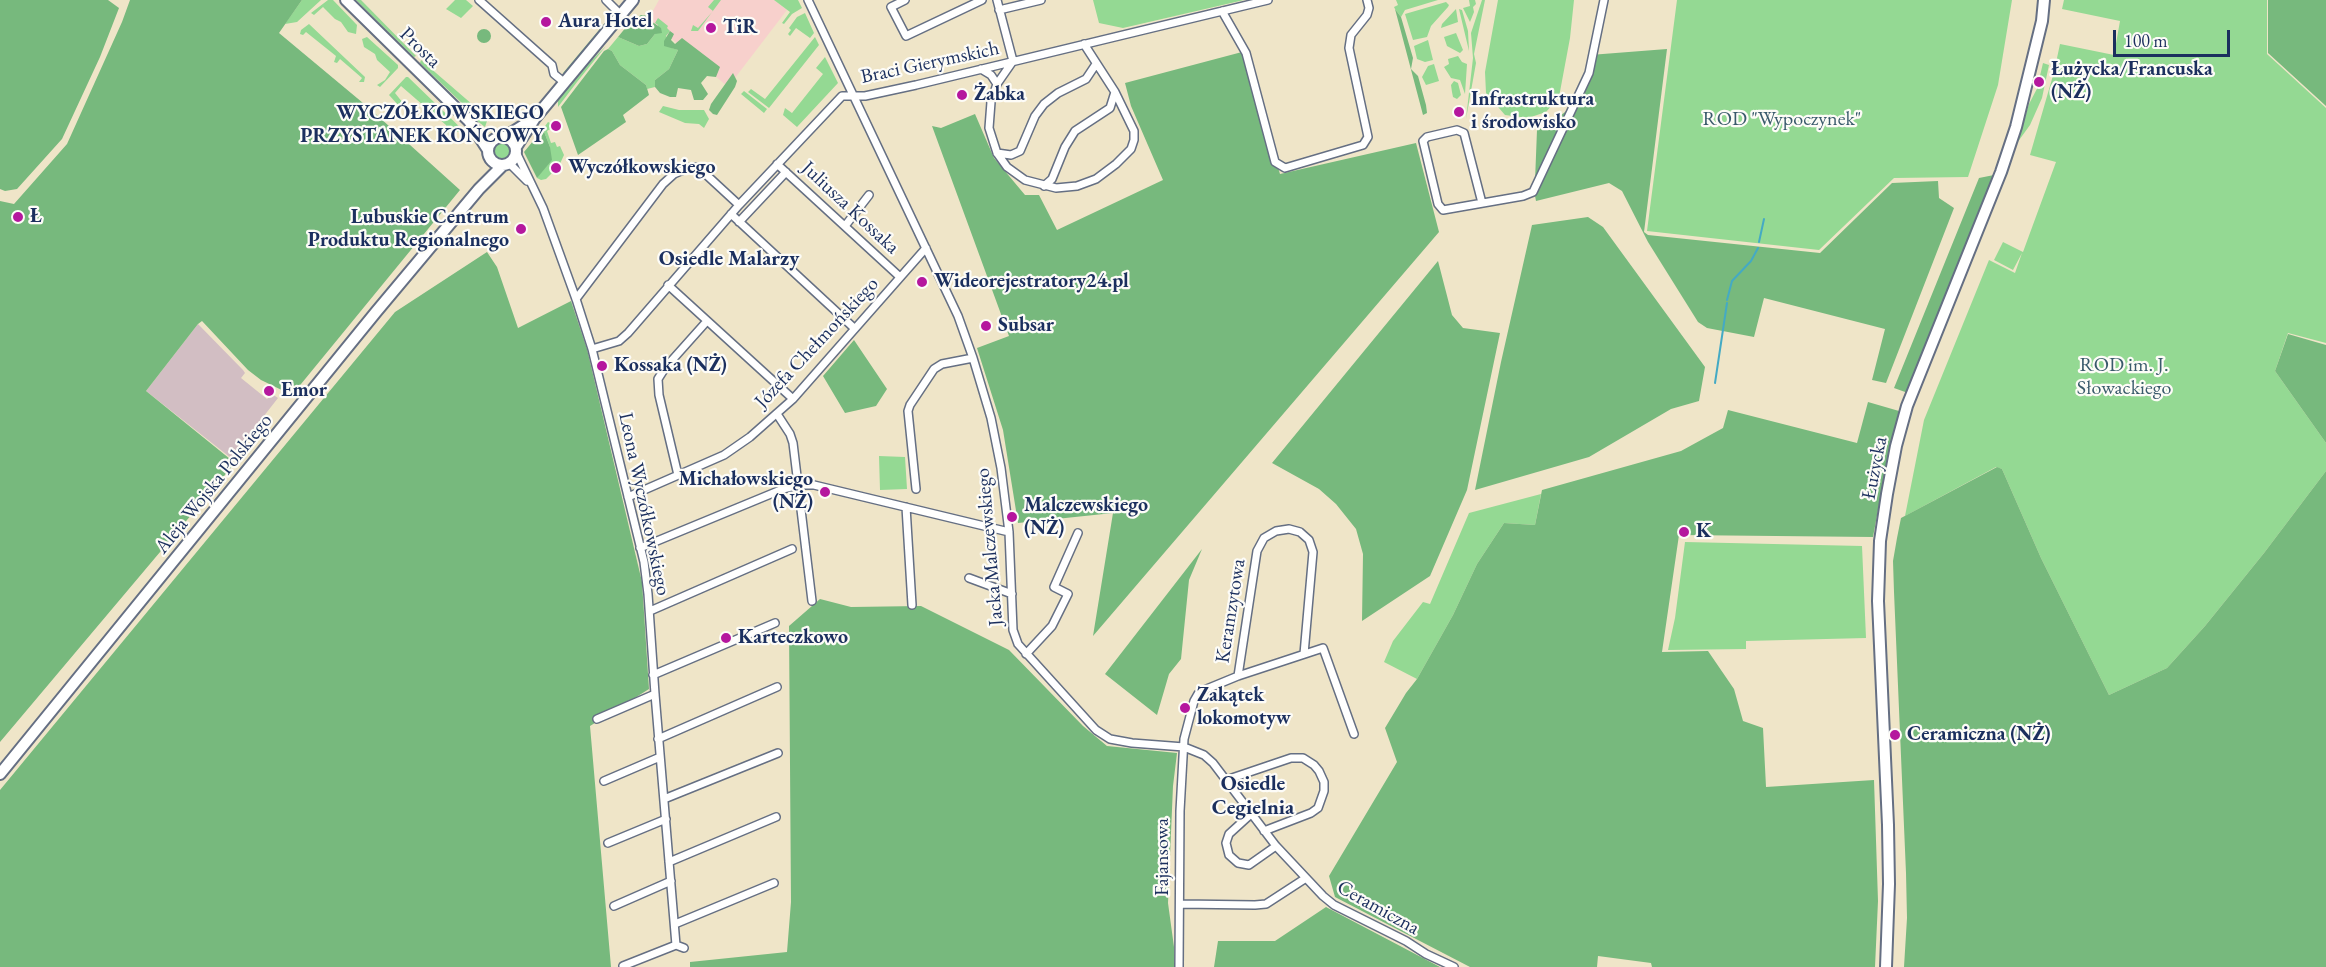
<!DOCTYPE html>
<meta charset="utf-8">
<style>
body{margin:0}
#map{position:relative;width:2326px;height:967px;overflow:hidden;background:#efe5c8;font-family:"EB Garamond",serif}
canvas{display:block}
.scale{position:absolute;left:2113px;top:30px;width:117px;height:27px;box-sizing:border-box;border:3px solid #1b2f5e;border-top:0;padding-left:8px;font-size:18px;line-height:21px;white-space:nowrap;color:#1b2f5e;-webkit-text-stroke:4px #fdfcf7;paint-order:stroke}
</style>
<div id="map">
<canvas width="2326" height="967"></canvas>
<div class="scale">100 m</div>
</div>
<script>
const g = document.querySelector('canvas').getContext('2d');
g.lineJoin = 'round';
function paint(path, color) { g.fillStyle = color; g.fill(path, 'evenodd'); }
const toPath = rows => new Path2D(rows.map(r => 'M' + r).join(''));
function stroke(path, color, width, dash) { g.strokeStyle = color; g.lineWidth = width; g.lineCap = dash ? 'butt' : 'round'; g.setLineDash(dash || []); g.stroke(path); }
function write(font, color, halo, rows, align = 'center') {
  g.font = font + ' "EB Garamond",serif'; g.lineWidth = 4.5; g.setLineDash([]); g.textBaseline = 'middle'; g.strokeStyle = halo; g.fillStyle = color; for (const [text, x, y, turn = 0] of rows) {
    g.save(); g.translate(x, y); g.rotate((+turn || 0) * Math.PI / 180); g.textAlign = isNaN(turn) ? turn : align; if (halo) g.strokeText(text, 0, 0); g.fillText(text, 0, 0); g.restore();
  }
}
paint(toPath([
 [659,0,774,0,787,10,728,87,651,21,650,16]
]), '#f7d0cc');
paint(toPath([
 [198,324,243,370,245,373,241,378,267,399,272,394,278,398,231,458,146,391]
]), '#d2bec3');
paint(toPath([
 [302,0,321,0,297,22,285,24],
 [328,0,333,0,357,25,356,34,348,32,341,22,335,19,323,7,314,15,311,13],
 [356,0,361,0,416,56,414,57],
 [455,0,466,0,473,6,461,18,446,9],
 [714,0,721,0,698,31,691,31,693,25,698,28,713,11,708,7],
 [774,0,798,0,802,8,792,14,784,24,782,23,790,12],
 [1093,0,1244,0,1123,28,1099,23],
 [1396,0,1438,0,1405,10,1401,17,1395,9,1394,7,1398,5],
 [1469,0,1475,0,1476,4,1473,7,1474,12,1470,22,1463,8,1470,6],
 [1482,0,1485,0,1474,54,1476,63,1466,119,1473,58,1471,33],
 [1498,0,1574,0,1570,38,1559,97,1546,112,1528,118,1505,115,1486,93,1485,72],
 [1677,0,2012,0,1998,85,1968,177,1894,178,1819,250,1647,231],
 [2064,0,2267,0,2267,54,2326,108,2326,343,2288,333,2275,371,2326,443,2326,471,2264,553,2205,626,2167,668,2109,695,2041,558,2002,469,1996,467,1905,516,1924,420,1989,260,2015,273,2022,253,2013,270,1994,260,2003,242,2023,252,2056,162,2030,155,2054,72,2060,44,2114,55,2120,21,2062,9],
 [1446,2,1449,5,1448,7,1431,26,1427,37,1413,40,1405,14],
 [1456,9,1458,22,1441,28,1442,24],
 [1459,9,1462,10,1468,31,1469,51],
 [614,12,614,14,568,73,563,73],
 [805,13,814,33,810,38,796,28,790,36,788,34,791,30,789,28,797,17],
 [658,18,668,26,667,28,670,31,666,36,672,48,678,50,669,69,655,80,655,87,647,89,646,85,620,65,612,51,608,49,618,37,639,46,647,44,655,34,658,25,655,23],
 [309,24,365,77,364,82,359,82,362,78,340,59,337,63,334,62,336,56,306,32,303,35,300,34,301,30],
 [1456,33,1463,50,1460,53,1447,46,1444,37],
 [367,37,398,65,398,68,380,87,377,85,385,80,390,72,377,60,375,54,364,47,362,39],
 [815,37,819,45,769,108,748,92,751,89,765,99],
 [1428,40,1433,60,1425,62,1417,59,1414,46],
 [606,46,577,82,558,107,558,99,580,72],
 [1458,56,1462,62,1467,64,1465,94,1460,80,1451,78,1444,67,1449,64,1448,59],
 [825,57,838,83,797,127,783,115,785,108,792,113,823,74,816,68],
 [421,60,488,118,485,127,467,113,466,107,420,63],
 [2043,63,2049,65,2042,98,2030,125,2017,143,2029,104,2041,81,2039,80],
 [1434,64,1439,81,1426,85,1422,77,1428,66],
 [406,77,408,77,465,132,457,132,453,128,446,128,446,125,401,86,395,93,403,103,399,106,389,95],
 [1454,81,1458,83,1461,95,1457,99,1453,97,1452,92,1451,85],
 [744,91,767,109,764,113,741,94],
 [663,106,679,110,704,110,709,119,704,128,699,124,685,123,659,112],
 [548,122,552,124,552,128,547,131,551,143,555,142,557,147,560,146,564,155,558,168,552,170,553,172,546,179,541,180,537,178,550,147,543,129],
 '493 151a9 9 0 1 1 18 0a9 9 0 1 1-18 0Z',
 [879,456,905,457,907,489,880,490],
 [1541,494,1535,525,1504,523,1477,564,1453,615,1417,679,1384,662,1393,641,1423,602,1430,604,1469,513],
 [1685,542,1862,546,1866,638,1746,641,1746,649,1668,650,1675,618]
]), '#94d993');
paint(toPath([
 [0,0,108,0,119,8,100,57,62,139,17,189,5,191,0,189],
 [130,0,302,0,279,33,369,108,460,190,292,395,261,380,248,370,202,321,198,324,146,391,235,463,0,742,0,201,14,204,67,144,122,22],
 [2268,0,2326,0,2326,106,2268,53],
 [1395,9,1401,17,1413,58,1411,69,1418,76,1426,105,1427,113,1423,115],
 [641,15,650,16,651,21,661,28,662,33,655,34,647,44,639,46,618,37,631,21],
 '477 36a7 7 0 1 1 14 0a7 7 0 1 1-14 0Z',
 [670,31,674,34,671,40,675,44,682,38,720,67,716,77,707,76,701,83,708,94,703,100,694,100,691,90,678,88,676,97,670,97,660,93,655,87,655,80,669,69,678,50,664,46,664,41],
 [608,49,612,51,620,65,646,85,649,95,623,115,626,122,578,155,561,107,604,51],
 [1667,49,1644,232,1648,235,1820,253,1892,183,1938,181,1939,198,1954,208,1886,383,1872,380,1885,329,1764,298,1754,337,1707,328,1698,322,1648,242,1622,191,1609,183,1536,201,1533,185,1535,181,1537,130,1548,125,1569,109,1585,74,1590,55],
 [1242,52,1280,174,1416,143,1439,232,1093,636,1113,513,1018,523,1003,430,977,348,1009,336,932,126,941,128,975,114,994,158,1025,195,1039,195,1057,230,1163,180,1131,106,1125,83],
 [733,73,737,81,735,87,717,115,713,114,709,110,711,104],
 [543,129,550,147,552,160,537,178,524,152],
 [1994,175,1908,393,1894,388,1979,178],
 [1588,217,1603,227,1705,367,1699,401,1671,409,1589,457,1475,490,1501,362,1532,225],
 [487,252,497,267,518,328,571,301,587,349,642,582,649,689,590,726,611,967,0,967,0,790,395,312],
 [1438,261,1452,315,1463,328,1500,333,1467,490,1430,576,1362,621,1363,554,1356,529,1336,504,1319,489,1272,463],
 [2288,334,2326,345,2326,443,2275,371],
 [854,340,887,389,876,406,845,413,823,376],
 [1868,402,1899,411,1890,445,1873,537,1679,535,1662,652,1708,651,1734,689,1743,721,1763,728,1766,787,1874,780,1878,901,1875,967,1652,967,1651,963,1598,956,1597,967,1470,967,1335,897,1329,876,1397,762,1385,728,1406,693,1417,679,1453,615,1477,564,1504,523,1535,525,1542,490,1681,451,1723,428,1728,410,1857,443],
 [1997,467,2002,469,2041,558,2109,695,2167,668,2205,626,2264,553,2326,471,2326,967,1904,967,1907,918,1906,873,1894,592,1893,561,1897,538,1901,518],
 [1202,549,1189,580,1181,659,1169,674,1157,715,1105,674],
 [820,599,851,607,921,606,1009,650,1083,726,1107,746,1177,753,1173,786,1168,903,1174,947,1174,967,690,967,690,962,787,952,791,902,789,626],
 [1326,907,1440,967,1214,967,1218,941,1275,941]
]), '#77b97d');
stroke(toPath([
 [1759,242,1764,219],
 [1727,300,1732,281,1751,261,1758,248],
 [1715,383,1727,303]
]), '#44aac4', 2);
const street = toPath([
 [479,0,552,65,554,74,565,83],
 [606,0,621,15],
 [808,0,958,316,973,358,991,418,1001,468,1009,532,1013,630,1018,644,1096,730,1110,739,1132,743,1184,747,1204,755,1213,763,1276,846,1323,896,1334,905,1406,941,1426,954,1454,967],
 [905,0,891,7,906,36,982,0],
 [997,0,1013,61],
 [999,10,1041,0],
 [1222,11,1246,53,1275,162,1285,168,1363,145,1368,137,1349,48,1351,35,1367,15,1369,8,1367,0],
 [1013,61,997,84,991,102,989,128,997,153,1007,167,1025,180,1056,188,1077,186,1096,179,1116,164,1131,149,1134,140,1134,131,1115,92,1084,44],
 [981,69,991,75,997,84],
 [516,152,543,208,576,299,592,349,644,562,648,594,655,694,676,945,684,948],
 [997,153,1011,155,1020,151,1035,116,1044,104,1058,93,1086,79,1096,64],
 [509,163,527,181],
 [777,164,900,277],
 [1044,186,1052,179,1065,147,1075,131,1110,108,1115,92],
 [1482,203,1464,133,1457,130,1427,137,1423,141,1438,204,1443,210,1523,196,1533,192,1589,73,1604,0],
 [731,214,854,328],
 [739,222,786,172],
 [845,226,869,195],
 [668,285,793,399],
 [576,299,663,184,674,174,688,168,694,167,700,169,739,205],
 [592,349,619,341,628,333,739,205,842,96,865,96,916,85,1268,0],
 [777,414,790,434,793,443,812,601],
 [678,475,659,395,658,379,665,368,707,321],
 [916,489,908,411,910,405,934,369,942,364,973,358],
 [628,497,724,455,750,437,793,399,926,248],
 [906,507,912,605],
 [640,548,783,489,799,485,814,485,1009,532],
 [969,578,1012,594],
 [650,611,792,549],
 [1026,654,1052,626,1068,594,1054,587,1078,533],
 [653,675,775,623],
 [1238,676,1257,551,1264,538,1276,531,1289,529,1300,532,1309,540,1313,552,1304,654],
 [597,719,655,694],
 [658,739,777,687],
 [1226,780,1291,758,1303,758,1314,765,1319,771,1324,782,1324,791,1318,808,1311,813,1264,831],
 [604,781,660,757],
 [664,799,778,753],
 [1251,814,1229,834,1226,843,1229,855,1238,863,1249,865,1276,846],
 [608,843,666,819],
 [669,862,776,817],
 [1180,904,1255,905,1266,904,1306,878],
 [614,906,671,881],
 [675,924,774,883],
 [623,966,676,945],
 [1179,967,1180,811,1184,739,1194,701,1198,694,1204,690,1238,676,1323,648,1354,734]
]);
const secondary = toPath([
 [346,0,469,121,488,150],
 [505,137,532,120],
 '488 151a14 14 0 1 1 28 0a14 14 0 1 1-28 0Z',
 [516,147,535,118,633,0],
 [0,774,376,312,479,189,503,165],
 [1886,967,1889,884,1888,825,1878,601,1880,541,1887,494,1896,446,1907,406,2001,172,2016,127,2042,21,2044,0]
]);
stroke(street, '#656f83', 10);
stroke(secondary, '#656f83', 14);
stroke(street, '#fff', 7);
stroke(secondary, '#fff', 10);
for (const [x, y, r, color] of [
 [546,22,6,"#b5179e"],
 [711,28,6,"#b5179e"],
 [2039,82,6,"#b5179e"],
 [962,95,6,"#b5179e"],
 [1459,112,6,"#b5179e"],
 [556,126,6,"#b5179e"],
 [556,168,6,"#b5179e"],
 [18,217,6,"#b5179e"],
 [521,229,6,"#b5179e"],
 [922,282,6,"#b5179e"],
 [986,326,6,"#b5179e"],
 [602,366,6,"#b5179e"],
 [269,391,6,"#b5179e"],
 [825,492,6,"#b5179e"],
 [1012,517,6,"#b5179e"],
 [1684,532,6,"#b5179e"],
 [726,638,6,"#b5179e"],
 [1185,708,6,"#b5179e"],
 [1895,735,6,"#b5179e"]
]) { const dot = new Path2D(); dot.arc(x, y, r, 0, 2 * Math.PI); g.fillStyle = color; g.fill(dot); stroke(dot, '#fdfcf7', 2); }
write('bold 20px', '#1b2f5e', '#fdfcf7', [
 ["Aura Hotel",558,22],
 ["TiR",723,28],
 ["Łużycka/Francuska",2051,70],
 ["(NŻ)",2051,93],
 ["Żabka",974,95],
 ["Infrastruktura",1471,100],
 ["i środowisko",1471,123],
 ["WYCZÓŁKOWSKIEGO",544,114,"right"],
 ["PRZYSTANEK KOŃCOWY",544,137,"right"],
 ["Wyczółkowskiego",568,168],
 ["Ł",30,217],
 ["Lubuskie Centrum",509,218,"right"],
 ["Produktu Regionalnego",509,241,"right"],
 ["Wideorejestratory24.pl",934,282],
 ["Subsar",998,326],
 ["Kossaka (NŻ)",614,366],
 ["Emor",281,391],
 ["Michałowskiego",813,480,"right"],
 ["(NŻ)",813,503,"right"],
 ["Malczewskiego",1024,506],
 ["(NŻ)",1024,529],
 ["K",1696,532],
 ["Karteczkowo",738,638],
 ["Zakątek",1197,696],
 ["lokomotyw",1197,719],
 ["Ceramiczna (NŻ)",1907,735]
], 'left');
write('20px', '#1b2f5e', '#fdfcf7', [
 ["Prosta",420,48,44],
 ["Braci Gierymskich",930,63,-12],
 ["Juliusza Kossaka",850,208,43],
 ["Józefa Chełmońskiego",817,343,-47],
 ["Łużycka",1875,468,-79],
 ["Aleja Wojska Polskiego",214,484,-51],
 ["Leona Wyczółkowskiego",644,504,78],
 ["Jacka Malczewskiego",990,547,-95],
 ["Keramzytowa",1231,611,-81],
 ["Fajansowa",1163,857,-90],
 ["Ceramiczna",1378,908,29]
]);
write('20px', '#395a6b', '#fdfcf7', [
 ["ROD \"Wypoczynek\"",1782,120],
 ["ROD im. J.",2124,366],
 ["Słowackiego",2124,389]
]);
write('bold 21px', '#1b2f5e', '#fdfcf7', [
 ["Osiedle Malarzy",729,259],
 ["Osiedle",1253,784],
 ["Cegielnia",1253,808]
]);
</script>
